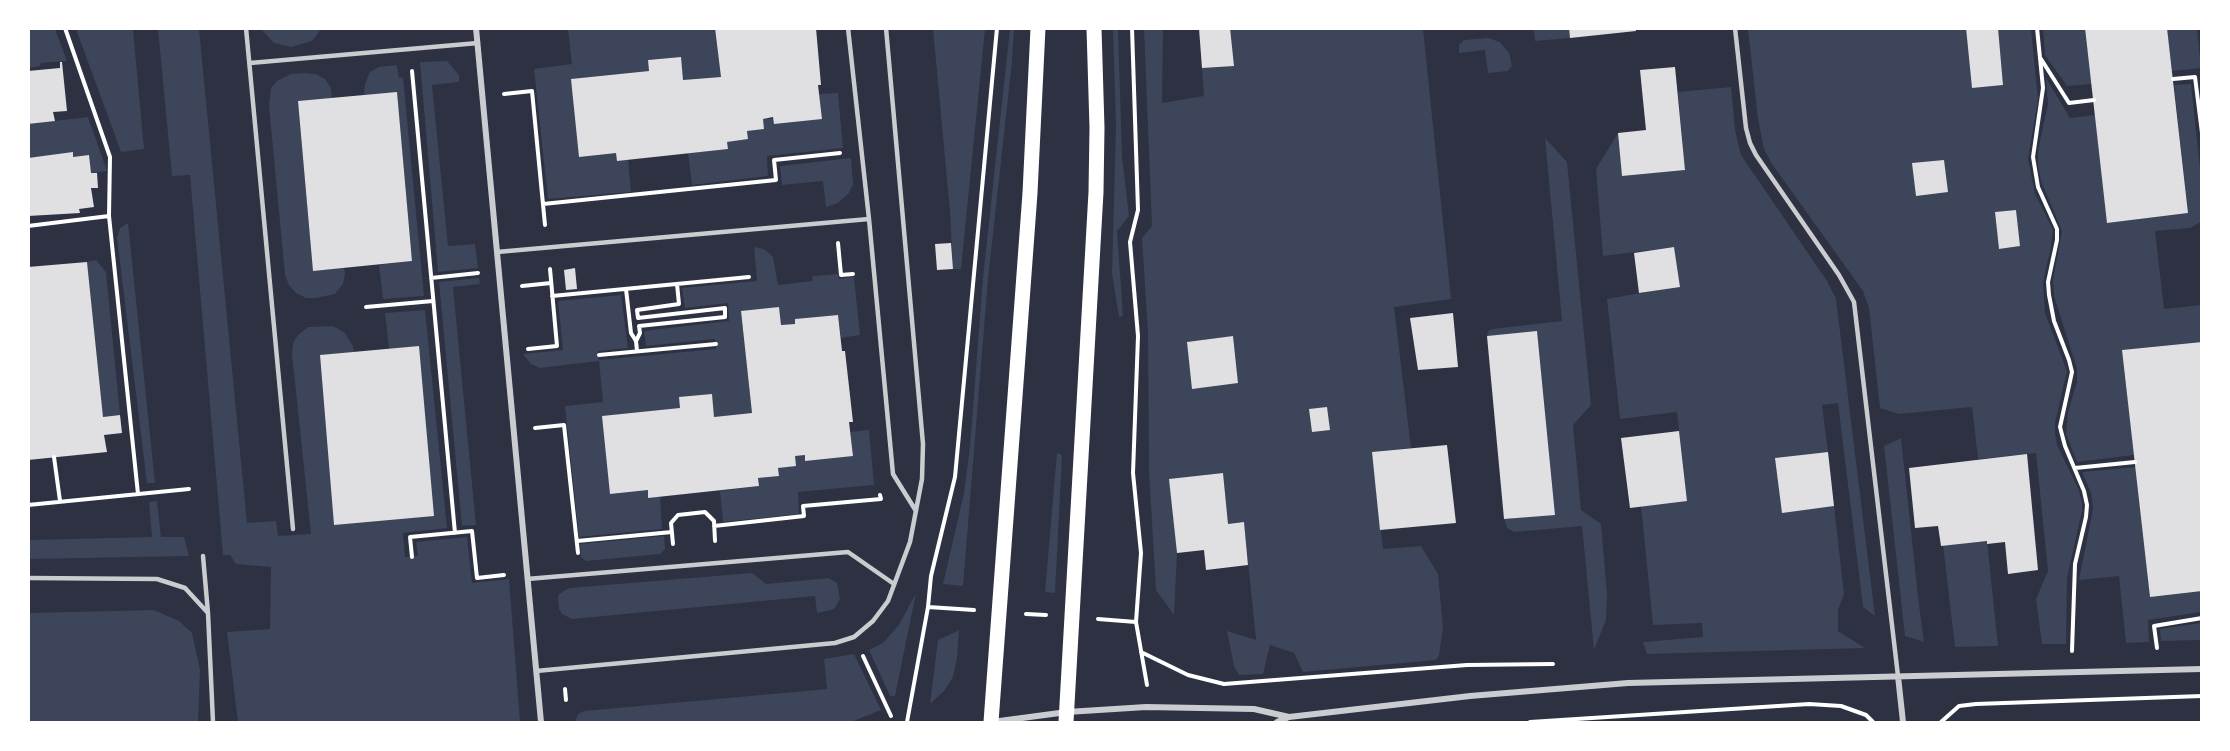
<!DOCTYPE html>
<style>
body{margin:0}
#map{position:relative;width:2230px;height:751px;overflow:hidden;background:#2d3142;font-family:Montserrat,sans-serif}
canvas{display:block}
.frame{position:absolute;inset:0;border:30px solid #fff;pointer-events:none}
</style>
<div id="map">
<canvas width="2230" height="751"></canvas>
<div class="frame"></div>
</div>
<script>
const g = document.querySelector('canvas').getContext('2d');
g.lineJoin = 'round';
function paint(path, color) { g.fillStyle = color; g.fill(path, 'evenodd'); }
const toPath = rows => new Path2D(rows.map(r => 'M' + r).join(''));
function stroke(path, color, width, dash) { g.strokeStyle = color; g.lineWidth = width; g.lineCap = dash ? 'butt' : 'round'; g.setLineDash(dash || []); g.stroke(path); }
paint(toPath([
 [715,28,721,77,683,80,680,57,648,60,649,71,571,79,616,153,628,159,631,192,548,199,534,69,572,64,568,29],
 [28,29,55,29,67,61,41,63,40,66,29,68],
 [76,29,133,29,144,149,121,152],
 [158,29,199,29,247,523,276,521,278,536,311,534,292,354,293,343,298,335,308,327,333,326,345,333,353,346,354,352,320,356,334,524,419,346,389,349,385,313,425,310,447,528,403,533,405,557,418,556,416,542,467,537,472,583,509,579,520,722,238,722,227,632,270,629,271,567,236,564,230,555,223,555,190,175,172,176],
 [261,29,321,29,312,41,291,47,274,43],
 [933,29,985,29,961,269,953,269,950,212],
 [1010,29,1014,29,1012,62,988,279,963,586,943,584,964,493,970,447,983,277],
 [1118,29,1122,157,1129,216,1117,231,1123,316,1119,317,1112,273,1116,124,1113,29],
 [1144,29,1163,29,1162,103,1204,96,1199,29,1423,29,1451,299,1394,307,1411,448,1372,452,1383,549,1421,546,1438,574,1443,628,1439,655,1436,660,1303,672,1294,653,1270,645,1263,674,1239,675,1234,666,1227,631,1256,640,1244,522,1228,524,1223,473,1170,479,1177,553,1174,615,1156,590,1149,472,1148,334,1142,238,1152,226],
 [1233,336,1238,383,1187,342],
 [1534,29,1569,29,1570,38,1535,41],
 [1748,29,1966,29,1972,88,2003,85,1998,29,2031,29,2038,100,2028,159,2035,194,2053,230,2051,247,2043,282,2045,313,2067,371,2055,423,2055,434,2057,445,2078,488,2082,502,2082,511,2067,578,2066,644,2042,644,2036,599,2048,571,2036,453,1978,459,1972,407,1899,414,1880,408,1869,308,1863,291,1772,164,1764,149,1758,119],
 [2016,210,2020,246,1999,249,1995,212],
 [2043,29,2085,29,2092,84,2067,86,2045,55],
 [2167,29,2197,29,2201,68,2172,71],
 [1488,38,1500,42,1509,53,1512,66,1508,71,1488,73,1485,50,1459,53,1459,45,1464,40],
 [447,61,459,75,459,82,432,85,448,246,475,244,478,268,438,272,420,62],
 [397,65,399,78,403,77,424,296,383,299,379,265,412,261,397,93,364,95,365,84,370,72,379,67],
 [305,73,316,74,325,79,331,88,332,98,298,101,313,270,344,268,345,273,343,284,335,294,316,298,306,298,296,293,289,285,285,275,269,106,271,88,277,81,291,74],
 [2046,78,2070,118,2095,115,2108,223,2188,213,2174,85,2191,84,2201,178,2201,222,2190,228,2155,231,2164,309,2201,305,2201,342,2122,350,2134,455,2077,462,2066,434,2068,412,2077,382,2077,369,2054,296,2053,280,2062,231,2041,181,2038,165,2038,150,2048,104],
 [1731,87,1735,130,1741,155,1827,281,1836,299,1875,616,1863,607,1838,403,1822,405,1828,452,1776,458,1834,506,1844,594,1838,610,1838,631,1865,648,1647,654,1643,642,1703,637,1702,623,1653,625,1641,506,1687,500,1677,412,1620,419,1607,299,1680,286,1674,247,1603,256,1596,169,1618,133,1622,176,1685,170,1678,92],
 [838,93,843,148,767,156,768,176,692,185,688,153,728,149,727,142,748,139,747,131,764,129,763,119,822,118,819,94],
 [88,117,107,171,91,173,88,155,73,157,73,153,29,158,29,124],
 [1545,138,1567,162,1591,405,1573,425,1581,510,1601,524,1607,594,1606,620,1594,650,1582,526,1514,532,1507,528,1504,519,1555,514,1537,332,1487,336,1488,331,1492,329,1562,321],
 [851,158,853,184,849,193,838,203,826,207,823,181,782,185,780,166],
 [128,223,155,483,147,483,117,238,120,228],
 [754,247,764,249,773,257,778,285,812,281,813,276,838,274,839,279,854,277,860,335,841,338,838,315,795,319,795,324,781,325,779,307,741,312,752,413,714,417,712,395,680,408,610,494,648,490,649,497,660,497,662,529,579,537,565,406,603,402,599,361,540,368,531,364,523,354,563,350,558,301,621,295,628,348,598,351,599,360,716,349,715,339,646,346,644,331,729,321,728,303,685,308,682,288,757,281],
 [96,260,106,272,120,415,103,417,87,262],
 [479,278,480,284,453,287,476,525,462,526,439,282],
 [869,430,874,485,798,492,799,514,723,522,720,491,759,486,758,478,779,476,778,468,795,456,805,455,805,461,853,455,850,432],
 [1901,438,1919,605,1924,642,1905,636,1884,446],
 [1057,453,1062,455,1055,593,1045,592],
 [2136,467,2150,596,2201,591,2201,612,2148,620,2149,642,2126,643,2119,576,2079,580,2093,509,2091,493,2082,472],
 [157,501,161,537,184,537,189,556,29,559,29,540,152,537,149,502],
 [664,536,665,549,660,554,586,561,581,557,580,544],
 [1987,541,1998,646,1955,647,1943,545],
 [752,573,766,584,829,578,837,583,840,599,835,608,831,610,817,613,815,596,572,619,562,614,559,609,558,598,559,594,569,588],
 [916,593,895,696,890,696,869,650,883,643,899,625],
 [154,610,179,621,192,633,200,670,198,722,29,722,29,613],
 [2201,623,2201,640,2161,641,2160,629],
 [959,630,957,658,953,677,944,691,930,704,938,640],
 [854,654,881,710,851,722,575,722,578,714,584,711,827,689,824,659]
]), '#3c4559');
paint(toPath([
 [715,28,816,28,821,85,818,85,822,119,774,124,773,117,763,119,764,129,747,131,748,139,727,142,728,149,617,161,616,153,579,157,571,79,649,71,648,60,681,57,683,80,721,77],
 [1199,28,1230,28,1234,66,1202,68],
 [1569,28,1636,28,1636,31,1570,38],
 [1966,28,1998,28,2003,85,1972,88],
 [2085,28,2167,28,2188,213,2107,223],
 [60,62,62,62,67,111,53,112,55,121,28,124,28,71,60,68],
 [1675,67,1685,170,1622,176,1618,133,1646,130,1640,70],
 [397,92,412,261,313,271,298,101],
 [73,152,73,157,89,155,91,173,97,173,98,188,91,188,94,207,79,209,80,213,28,216,28,158],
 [1944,160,1948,192,1916,196,1912,163],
 [2016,210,2020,246,1999,249,1995,212],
 [951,243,953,269,937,270,935,244],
 [1674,247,1680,287,1639,293,1634,253],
 [87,262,103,417,120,415,122,433,104,435,107,452,28,460,28,267],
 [575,268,577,289,566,290,564,270],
 [779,307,781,325,795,324,795,319,838,315,842,351,845,351,853,422,849,422,853,456,805,461,805,455,795,456,796,466,778,468,779,476,758,478,759,486,648,498,648,490,610,494,602,416,680,408,679,397,712,394,714,417,752,413,741,311],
 [1453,313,1458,367,1418,370,1410,318],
 [1537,331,1555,515,1504,519,1487,336],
 [1233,336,1238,383,1192,389,1187,342],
 [2202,342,2202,591,2150,597,2122,350],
 [419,346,434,516,334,525,320,355],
 [1327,407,1330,430,1312,432,1309,409],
 [1679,431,1687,501,1630,508,1621,438],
 [1447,445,1456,523,1380,530,1372,452],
 [1828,452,1834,506,1782,513,1775,458],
 [2027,454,2038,570,2008,574,2005,542,1987,544,1987,541,1941,546,1938,526,1915,528,1909,468],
 [1223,473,1228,524,1244,522,1248,565,1206,570,1204,550,1177,553,1169,479]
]), '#e0e0e3');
stroke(toPath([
 [65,28,110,157,109,216,138,494],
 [1132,28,1138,210,1130,242,1138,336,1133,473,1141,553,1136,622,1147,685],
 [2037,28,2043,88,2033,157,2038,187,2057,229,2057,240,2048,282,2049,295,2054,321,2069,360,2072,372,2060,427,2065,446,2084,491,2087,505,2086,517,2075,564,2072,651],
 [2041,59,2069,103,2094,100],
 [412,71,455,533],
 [2173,79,2195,77,2202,133],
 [504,94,532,91,545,225],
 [543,204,776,180,774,160,840,153],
 [28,226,109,216],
 [838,243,841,275,853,274],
 [431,278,478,273],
 [522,286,551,283],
 [626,289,631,333,636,341],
 [552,296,749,277],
 [366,307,433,301],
 [528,349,557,346,550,269],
 [637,351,636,341,640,333,639,326,725,317,725,308,638,318,637,310,679,304,677,284],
 [599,355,716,344],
 [535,428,564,425,578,553],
 [54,457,60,501],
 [2075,468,2135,462],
 [28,505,189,489],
 [714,526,804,516,803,506,881,499,880,495],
 [577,541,672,532],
 [673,544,671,523,678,515,705,512,714,521,715,541],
 [412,557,410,537,472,531,477,578,504,575],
 [928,607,974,610],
 [1026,614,1046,615],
 [1098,619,1136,622],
 [2157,648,2154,626,2202,618],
 [1141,652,1188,675,1224,684,1467,665,1553,664],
 [863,656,891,716],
 [565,689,566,700],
 [907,722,928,607,931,576,955,477,997,28],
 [1530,722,1809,704,1841,706,1866,715,1873,722],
 [1941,722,1959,706,1976,704,2202,696]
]), '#fff', 4);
stroke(toPath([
 [246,28,293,529],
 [848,28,869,219,893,474,916,511],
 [1735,28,1746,128,1750,143,1756,155,1839,275,1854,302,1898,676],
 [250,63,478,43],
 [497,252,869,219],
 [203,556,208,613],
 [28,578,157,579,185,588,208,613,213,722],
 [527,579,848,552,894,584],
 [536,671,835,643,854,637,873,621,888,601,910,542,922,479,923,444,886,28]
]), '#caccd0', 4.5);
stroke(toPath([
 [476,28,541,722],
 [1898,676,1903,722],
 [992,722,1067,712,1146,707,1254,709,1289,717],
 [1277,722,1289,717,1470,696,1628,683,2202,669]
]), '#caccd0', 6);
stroke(toPath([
 [991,722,1030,193,1038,28],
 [1066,722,1096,192,1097,128,1094,28]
]), '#fff', 15);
</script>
